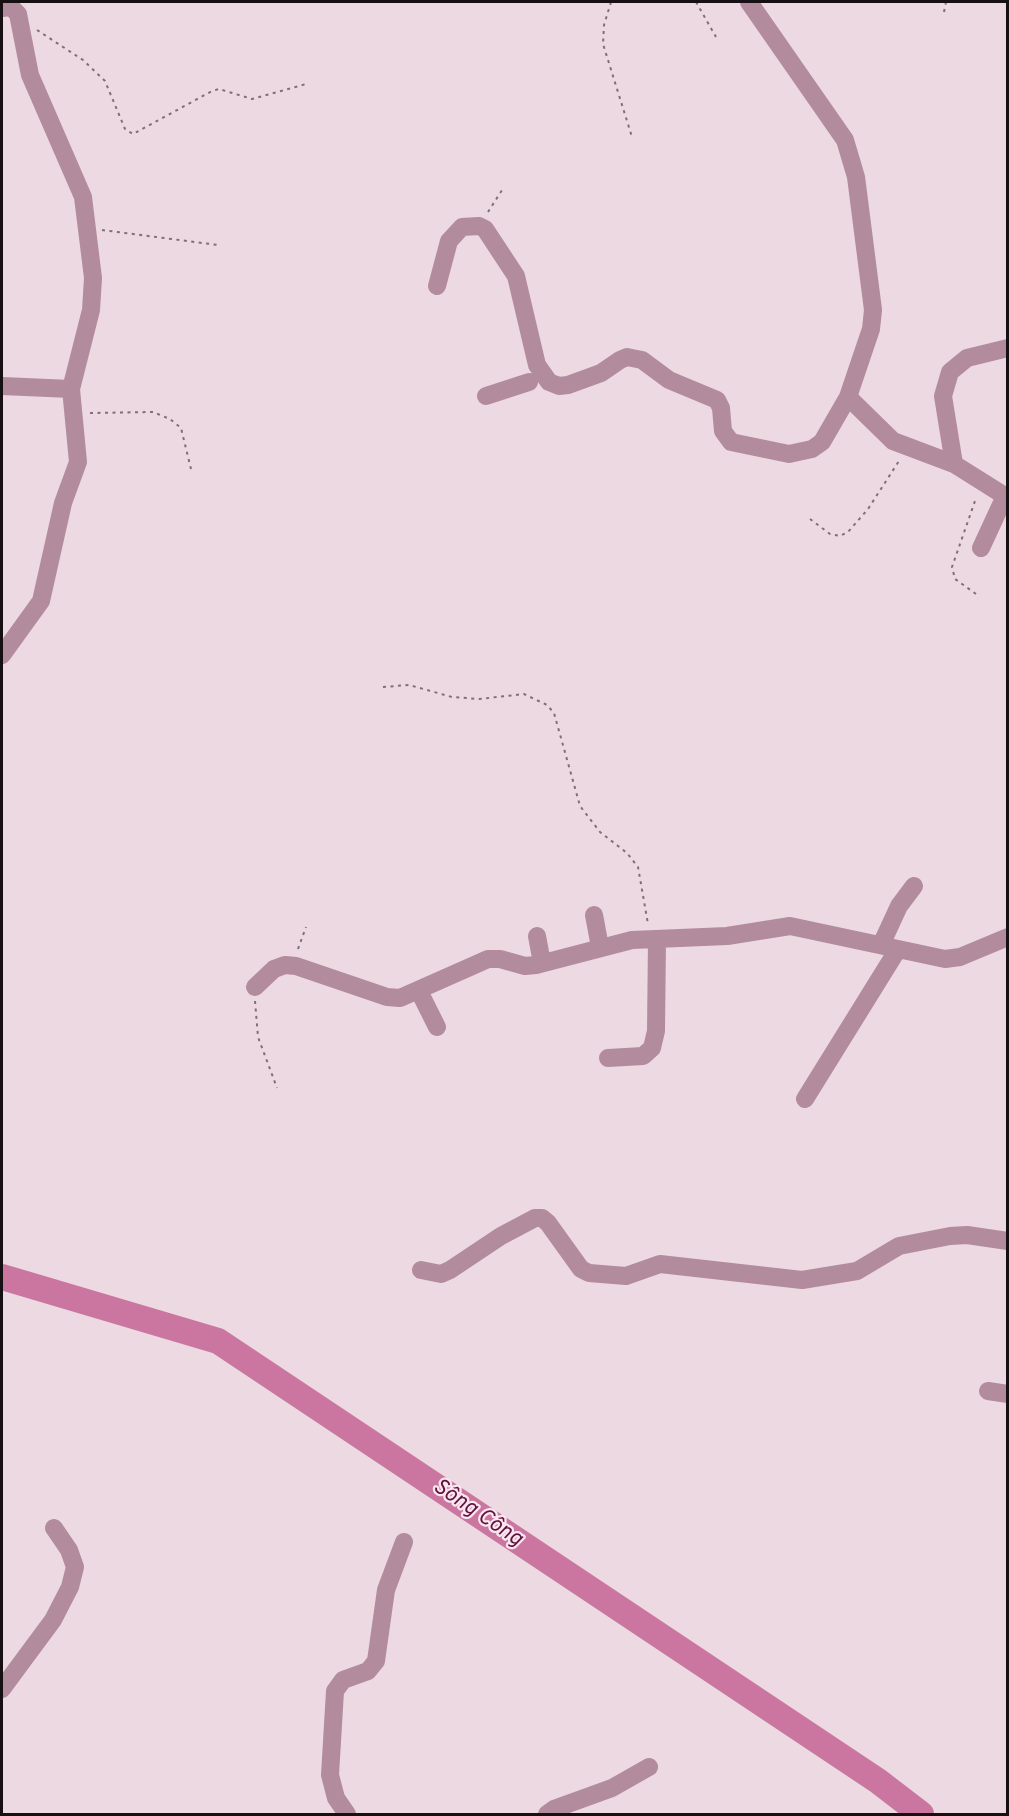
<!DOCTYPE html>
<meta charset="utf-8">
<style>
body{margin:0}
#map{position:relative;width:1009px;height:1816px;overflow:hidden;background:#edd9e1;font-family:Overpass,sans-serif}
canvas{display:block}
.frame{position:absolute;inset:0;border:3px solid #171013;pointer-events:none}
</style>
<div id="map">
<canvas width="1009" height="1816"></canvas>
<div class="frame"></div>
</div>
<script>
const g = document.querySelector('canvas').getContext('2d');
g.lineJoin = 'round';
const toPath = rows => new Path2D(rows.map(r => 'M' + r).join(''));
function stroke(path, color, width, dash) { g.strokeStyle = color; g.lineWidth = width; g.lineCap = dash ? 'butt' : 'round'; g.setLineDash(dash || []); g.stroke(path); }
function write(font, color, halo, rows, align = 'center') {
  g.font = font + ' Overpass,sans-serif'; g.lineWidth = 4.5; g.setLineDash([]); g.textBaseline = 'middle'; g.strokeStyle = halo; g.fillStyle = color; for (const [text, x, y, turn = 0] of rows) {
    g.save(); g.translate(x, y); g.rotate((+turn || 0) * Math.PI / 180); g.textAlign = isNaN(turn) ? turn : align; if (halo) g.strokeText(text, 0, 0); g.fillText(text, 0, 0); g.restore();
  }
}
stroke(toPath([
 [2,1277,218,1341,878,1781,921,1814]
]), '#cb76a0', 26);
stroke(toPath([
 [611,2,604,25,603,44,632,137],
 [696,2,716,37],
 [944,12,946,2],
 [37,30,83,60,105,81,125,129,133,134,212,91,219,89,252,99,306,84],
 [488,212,504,187],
 [102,230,218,245],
 [90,413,153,412,170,419,181,428,191,469],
 [810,519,830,534,840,536,848,532,868,509,899,461],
 [976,594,955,579,952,567,976,498],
 [383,687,409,685,452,697,479,699,524,694,547,705,554,713,580,806,600,832,627,853,638,867,648,924],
 [298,949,306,927],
 [255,1001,258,1037,277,1088]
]), '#7e7076', 2, [3, 4.5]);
stroke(toPath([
 [2,8,11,7,18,14,30,75,83,197,93,278,91,310,71,389,78,462,63,503,41,601,2,655],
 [437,286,449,241,462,227,479,226,485,229,516,276,537,365,549,382,559,386,568,385,601,373,620,360,627,357,642,360,669,380,717,400,721,408,723,431,731,442,789,454,812,449,822,442,848,397,871,329,873,310,856,177,845,140,749,2],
 [2,386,71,389],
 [486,396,529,382],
 [848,397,893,441,954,464,1008,498],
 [954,464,943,396,950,372,967,358,1008,348],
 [981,548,1005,496],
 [594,915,600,947],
 [537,936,542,963],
 [881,945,899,906,914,886],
 [255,987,274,969,285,965,296,966,387,997,400,998,488,959,500,959,525,966,536,965,632,940,727,936,790,926,945,959,960,957,1008,937],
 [419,991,437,1027],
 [608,1058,643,1056,652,1048,656,1031,657,939],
 [805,1099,898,949],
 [421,1270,441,1274,450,1270,501,1236,535,1218,542,1218,548,1223,581,1269,589,1273,626,1276,660,1264,802,1280,857,1271,899,1246,950,1236,967,1235,1008,1241],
 [988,1391,1008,1394],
 [2,1689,53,1620,70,1587,75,1567,69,1550,54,1528],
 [347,1814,336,1798,330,1775,335,1691,343,1680,368,1671,376,1661,386,1590,404,1542],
 [547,1814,554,1809,612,1788,649,1767]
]), '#b28b9c', 18);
write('italic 22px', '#60133f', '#fae6ef', [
 ["Sông Công",477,1514,34]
]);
</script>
